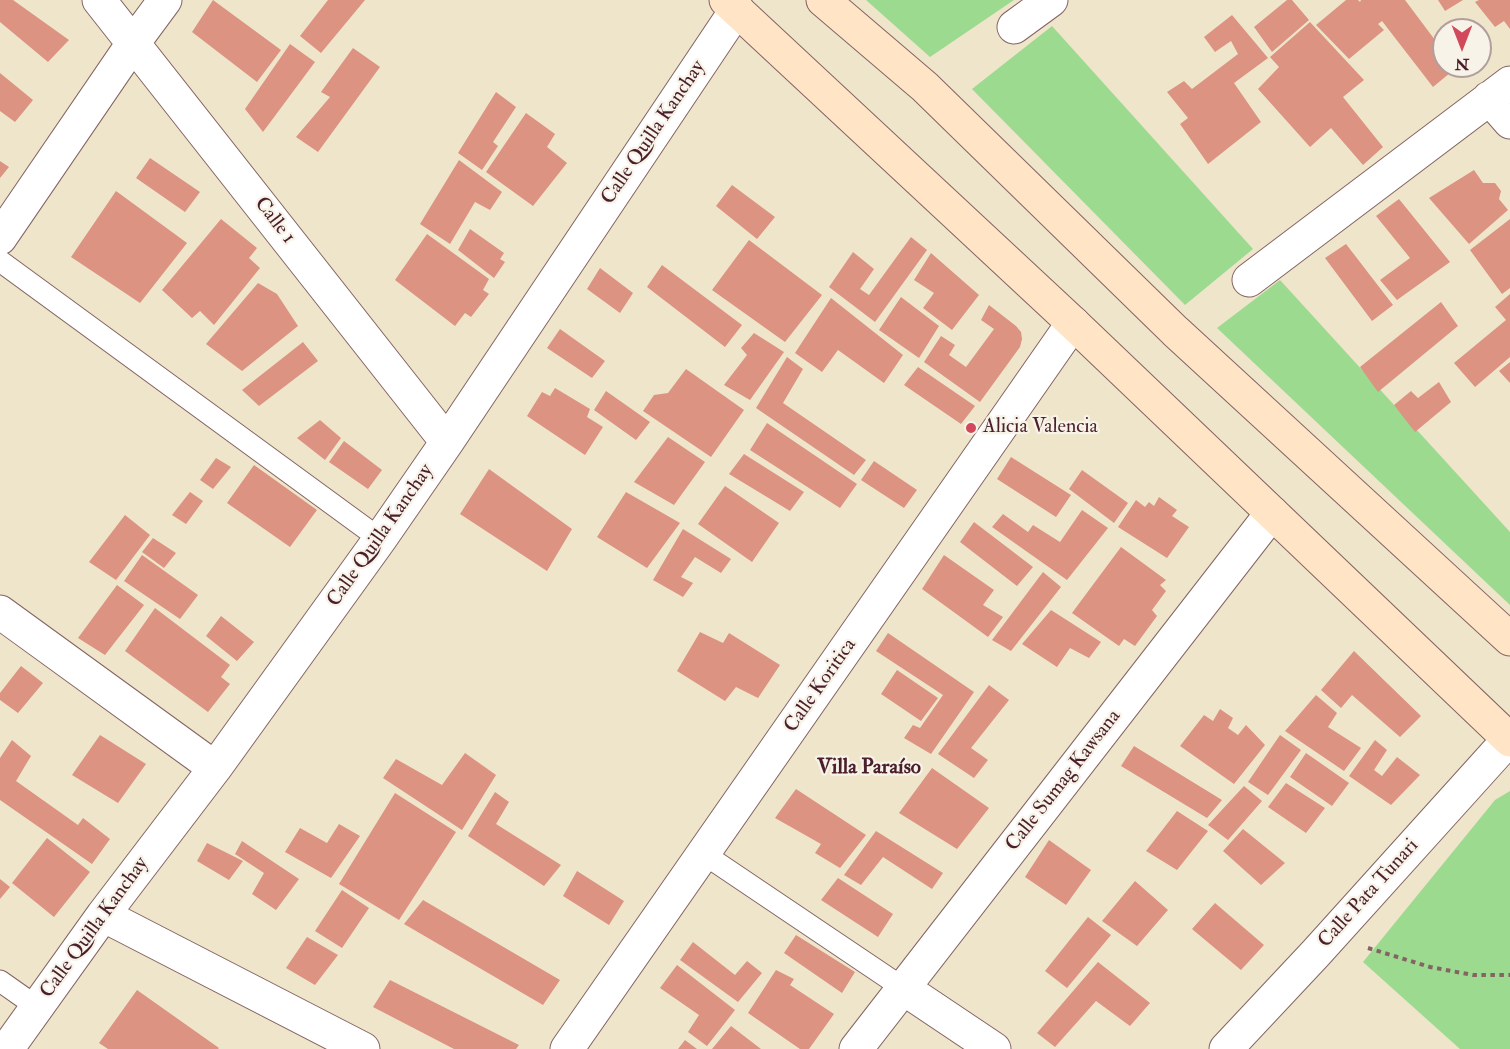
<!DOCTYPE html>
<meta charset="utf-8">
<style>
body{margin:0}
#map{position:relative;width:1510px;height:1049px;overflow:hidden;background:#efe5ca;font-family:"IM FELL Double Pica",serif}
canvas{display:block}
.north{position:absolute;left:1432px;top:18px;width:60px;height:60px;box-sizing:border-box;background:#f7f3e8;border:2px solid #b29e9c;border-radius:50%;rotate:180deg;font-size:16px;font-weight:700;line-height:24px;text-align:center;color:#4a1f2b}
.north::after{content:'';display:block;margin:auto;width:21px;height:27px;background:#d1495b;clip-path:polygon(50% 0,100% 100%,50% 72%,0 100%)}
</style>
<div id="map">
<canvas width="1510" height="1049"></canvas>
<div class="north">N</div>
</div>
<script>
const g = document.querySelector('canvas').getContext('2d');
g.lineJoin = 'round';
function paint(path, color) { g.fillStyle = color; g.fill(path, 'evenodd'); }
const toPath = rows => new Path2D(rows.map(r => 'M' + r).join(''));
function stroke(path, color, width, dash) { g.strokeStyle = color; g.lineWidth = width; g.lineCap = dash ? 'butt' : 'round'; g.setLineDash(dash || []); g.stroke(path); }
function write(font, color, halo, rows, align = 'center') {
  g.font = font + ' "IM FELL Double Pica",serif'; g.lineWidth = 4.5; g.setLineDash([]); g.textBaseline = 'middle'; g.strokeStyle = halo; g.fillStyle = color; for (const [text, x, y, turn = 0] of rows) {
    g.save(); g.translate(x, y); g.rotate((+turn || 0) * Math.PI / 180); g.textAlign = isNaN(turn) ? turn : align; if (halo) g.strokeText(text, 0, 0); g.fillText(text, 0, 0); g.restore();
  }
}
paint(toPath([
 [866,0,1014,0,930,57],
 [1052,26,1253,249,1185,305,972,89],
 [1280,280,1510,532,1510,605,1217,328],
 [1510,791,1510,1049,1460,1049,1363,962,1495,800]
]), '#9cda8f');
paint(toPath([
 [0,0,13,0,69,40,48,62,0,22],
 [213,0,281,50,257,82,192,32],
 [328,0,365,0,321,53,300,36],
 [1287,0,1292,0,1309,20,1272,52,1254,27],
 [1346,0,1358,0,1360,2,1361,0,1405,0,1444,52,1444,66,1455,66,1456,68,1433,87,1382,21,1378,24,1384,30,1349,59,1316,25],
 [1438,0,1463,0,1445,11],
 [1479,0,1510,0,1510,29,1504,21,1495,27,1475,2],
 [1232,15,1268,58,1234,83,1261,122,1208,164,1180,124,1188,118,1167,92,1184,81,1192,89,1238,54,1231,41,1215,52,1204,37],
 [1310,22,1364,80,1343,97,1383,147,1363,165,1331,128,1310,147,1258,89,1279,67,1270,57],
 [290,44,315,62,263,132,245,109],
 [353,48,380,67,318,152,296,137,330,97,321,92],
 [0,73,33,100,15,122,0,111],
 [496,92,516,107,493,142,498,146,482,170,458,153],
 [526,113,555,134,547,147,567,163,533,206,486,172],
 [150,158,200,192,185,212,136,178],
 [459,160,502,192,490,210,475,202,450,244,420,224],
 [0,161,9,167,0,178],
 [1474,170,1483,183,1495,183,1501,191,1499,199,1508,210,1469,244,1429,198],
 [732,185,775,217,757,239,716,206],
 [116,191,187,243,140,303,71,257],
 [1399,199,1450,262,1397,300,1380,280,1410,258,1376,216],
 [221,219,257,248,249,258,260,268,214,325,200,311,192,318,162,290],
 [1510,219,1510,288,1502,294,1470,250],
 [470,229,504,253,500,259,505,262,494,278,458,250],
 [427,234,489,279,483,290,489,294,471,317,465,313,455,326,395,280],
 [911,237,927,250,875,322,829,287,853,252,874,269,860,289,869,295],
 [749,240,822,295,785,342,712,290],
 [1346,244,1393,305,1372,321,1325,258],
 [931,253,979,295,952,330,923,308,934,293,914,280],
 [662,265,742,325,725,347,647,287],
 [600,268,633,293,620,313,587,289],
 [258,283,277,294,298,326,242,371,206,344],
 [1510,294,1510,357,1475,387,1454,363,1506,320,1495,307],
 [901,297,939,326,919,358,879,330],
 [831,298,903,355,884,383,838,350,822,372,795,353],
 [1441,302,1458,326,1378,392,1360,367],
 [989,305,1016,326,1021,332,1022,339,1020,347,980,402,924,362,941,336,955,345,949,355,966,367,994,329,981,320],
 [560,329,605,361,592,378,547,348],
 [754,333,784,352,750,400,724,385,747,355,741,348],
 [303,342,318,361,259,406,242,390],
 [787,357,803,369,783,403,866,460,854,475,756,408],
 [1510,362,1510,383,1499,371],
 [918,367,975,406,961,424,904,385],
 [686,369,744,410,711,457,643,411,654,395,668,393],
 [1439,382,1451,402,1415,432,1394,405,1411,391,1418,398],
 [555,388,590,409,587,417,603,427,585,455,527,416,542,392,550,396],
 [606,391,650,422,636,440,594,410],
 [320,420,341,438,325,460,297,438],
 [767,423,857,484,840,508,750,450],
 [668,437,705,462,674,505,634,482],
 [344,441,382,470,368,489,329,462],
 [744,454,804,492,790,511,729,474],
 [1011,457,1071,495,1056,517,997,479],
 [216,458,231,467,213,489,200,480],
 [874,461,917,490,904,508,861,480],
 [254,465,317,510,290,547,227,503],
 [489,469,572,529,547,571,460,514],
 [1082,470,1128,503,1114,523,1069,489],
 [725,486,779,523,752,562,698,524],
 [190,492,203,501,186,524,172,515],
 [626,492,680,523,647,568,597,537],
 [1159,497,1177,510,1172,516,1189,527,1167,558,1118,527,1136,500,1145,507,1149,502,1154,506],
 [1082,510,1108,528,1067,580,992,527,1003,514,1028,532,1033,525,1060,542],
 [125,515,150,535,116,580,89,562],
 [974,522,1033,567,1017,586,960,542],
 [683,529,731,559,721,573,695,557,681,577,693,583,683,597,653,580],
 [153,538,176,553,164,568,142,552],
 [1121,547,1166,580,1160,585,1166,591,1152,610,1157,616,1135,646,1124,639,1119,646,1072,613],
 [142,555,198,595,180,619,124,581],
 [944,555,994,590,983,605,1003,617,988,637,922,589],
 [1043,572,1061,587,1011,651,992,640],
 [117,585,144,605,105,655,78,638],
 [155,608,230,665,221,677,230,684,208,712,125,651],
 [1051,610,1101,642,1089,658,1070,648,1057,667,1022,644],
 [221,616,254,642,237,661,206,636],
 [700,632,723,643,729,633,780,665,758,698,736,687,725,701,677,671],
 [888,633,974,692,931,754,904,738,913,725,920,728,943,695,876,651],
 [1354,651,1421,716,1400,737,1352,695,1341,708,1321,690],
 [21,666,43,683,18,713,0,700,0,693],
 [897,670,938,698,921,721,881,694],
 [989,685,1009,700,971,748,988,760,974,778,938,754],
 [1316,695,1337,713,1328,727,1361,748,1344,771,1285,731],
 [1220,709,1233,718,1228,728,1238,735,1246,725,1265,745,1234,784,1180,746,1204,715,1213,721],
 [100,735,146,764,118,803,72,775],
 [1280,735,1301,750,1268,795,1248,782],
 [12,740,31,756,16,781,78,825,83,818,110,839,92,864,0,800,0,758],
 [1375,740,1387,750,1374,770,1382,776,1397,757,1420,775,1391,805,1349,776],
 [1134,746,1222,800,1207,818,1121,766],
 [465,753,496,775,462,830,383,778,396,759,442,785],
 [1306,753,1349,783,1332,806,1290,777],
 [932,768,989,808,957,849,899,813],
 [1286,783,1325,808,1306,833,1268,807],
 [1244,786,1262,801,1228,840,1208,825],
 [796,789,866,835,840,868,815,853,821,844,775,818],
 [495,792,509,802,496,824,561,865,544,886,468,836],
 [395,793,456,832,399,920,339,884],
 [1177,811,1208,831,1177,870,1146,851],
 [339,824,360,836,331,878,285,852,300,828,327,843],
 [1243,829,1285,863,1261,885,1223,851],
 [876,831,943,873,932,889,883,857,861,885,844,875],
 [47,838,90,872,54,917,12,883],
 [1049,840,1091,870,1066,905,1025,877],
 [242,841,299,879,276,910,252,894,264,873,235,854],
 [207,843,243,861,229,880,197,861],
 [577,871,624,901,609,925,563,896],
 [838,878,893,914,878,937,821,900],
 [0,879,10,887,0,899],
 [1135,881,1168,910,1137,946,1102,921],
 [342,890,369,908,342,948,315,931],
 [423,900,560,980,543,1005,404,924],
 [1215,903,1264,945,1241,970,1192,929],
 [1088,917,1111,935,1067,988,1045,971],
 [796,935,855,972,842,993,784,953],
 [307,937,338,955,315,985,286,968],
 [693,942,735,975,747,961,762,973,738,1002,680,960],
 [1098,962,1150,1003,1130,1026,1096,1001,1055,1047,1037,1033],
 [677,965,735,1010,707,1046,688,1032,699,1015,660,988],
 [776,970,794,979,790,985,834,1014,809,1049,800,1049,748,1013],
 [390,980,519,1045,516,1049,454,1049,373,1007],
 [137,990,219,1048,218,1049,108,1049,99,1043],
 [731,1026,761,1049,712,1049],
 [685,1040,697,1049,678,1049]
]), '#dc9381');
const service = toPath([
 [0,261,380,539],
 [704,854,903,988],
 [0,981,37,1007]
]);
const minor = toPath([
 [99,0,447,442],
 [1014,27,1051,0],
 [1489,98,1510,122],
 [0,238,134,42,165,0],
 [1249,280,1510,83],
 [0,612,215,768],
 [103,915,363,1049],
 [903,988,994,1049],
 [7,1049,103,915,215,768,380,539,447,442,737,9],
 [567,1049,1073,323],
 [856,1049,1272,513],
 [1226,1049,1316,953,1510,738]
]);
const secondary = toPath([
 [726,0,1073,323,1510,740],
 [823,0,925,87,1175,331,1510,639]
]);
stroke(service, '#846463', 23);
stroke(minor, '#846463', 35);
stroke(secondary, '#846463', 35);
stroke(toPath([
 [1368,948,1430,967,1473,975,1510,975]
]), '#846463', 4, [4.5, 4.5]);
stroke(service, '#fff', 21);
stroke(minor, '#fff', 33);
stroke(secondary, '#ffe4c6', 33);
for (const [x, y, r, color] of [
 [971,428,6,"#d1495b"]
]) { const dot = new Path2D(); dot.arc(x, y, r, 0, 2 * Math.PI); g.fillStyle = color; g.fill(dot); stroke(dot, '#f7f3e8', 2); }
write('20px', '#4a1f2b', '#f7f3e8', [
 ["Calle Quilla Kanchay",654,133,-56],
 ["Calle 1",274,221,52],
 ["Calle Quilla Kanchay",381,536,-55],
 ["Calle Koritica",821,686,-55],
 ["Calle Sumag Kawsana",1064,781,-52],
 ["Calle Pata Tunari",1369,894,-48],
 ["Calle Quilla Kanchay",95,928,-54]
]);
write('20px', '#4a1f2b', '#f7f3e8', [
 ["Alicia Valencia",983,428]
], 'left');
write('bold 21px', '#4a1f2b', '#f7f3e8', [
 ["Villa Paraíso",869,768]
]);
</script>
